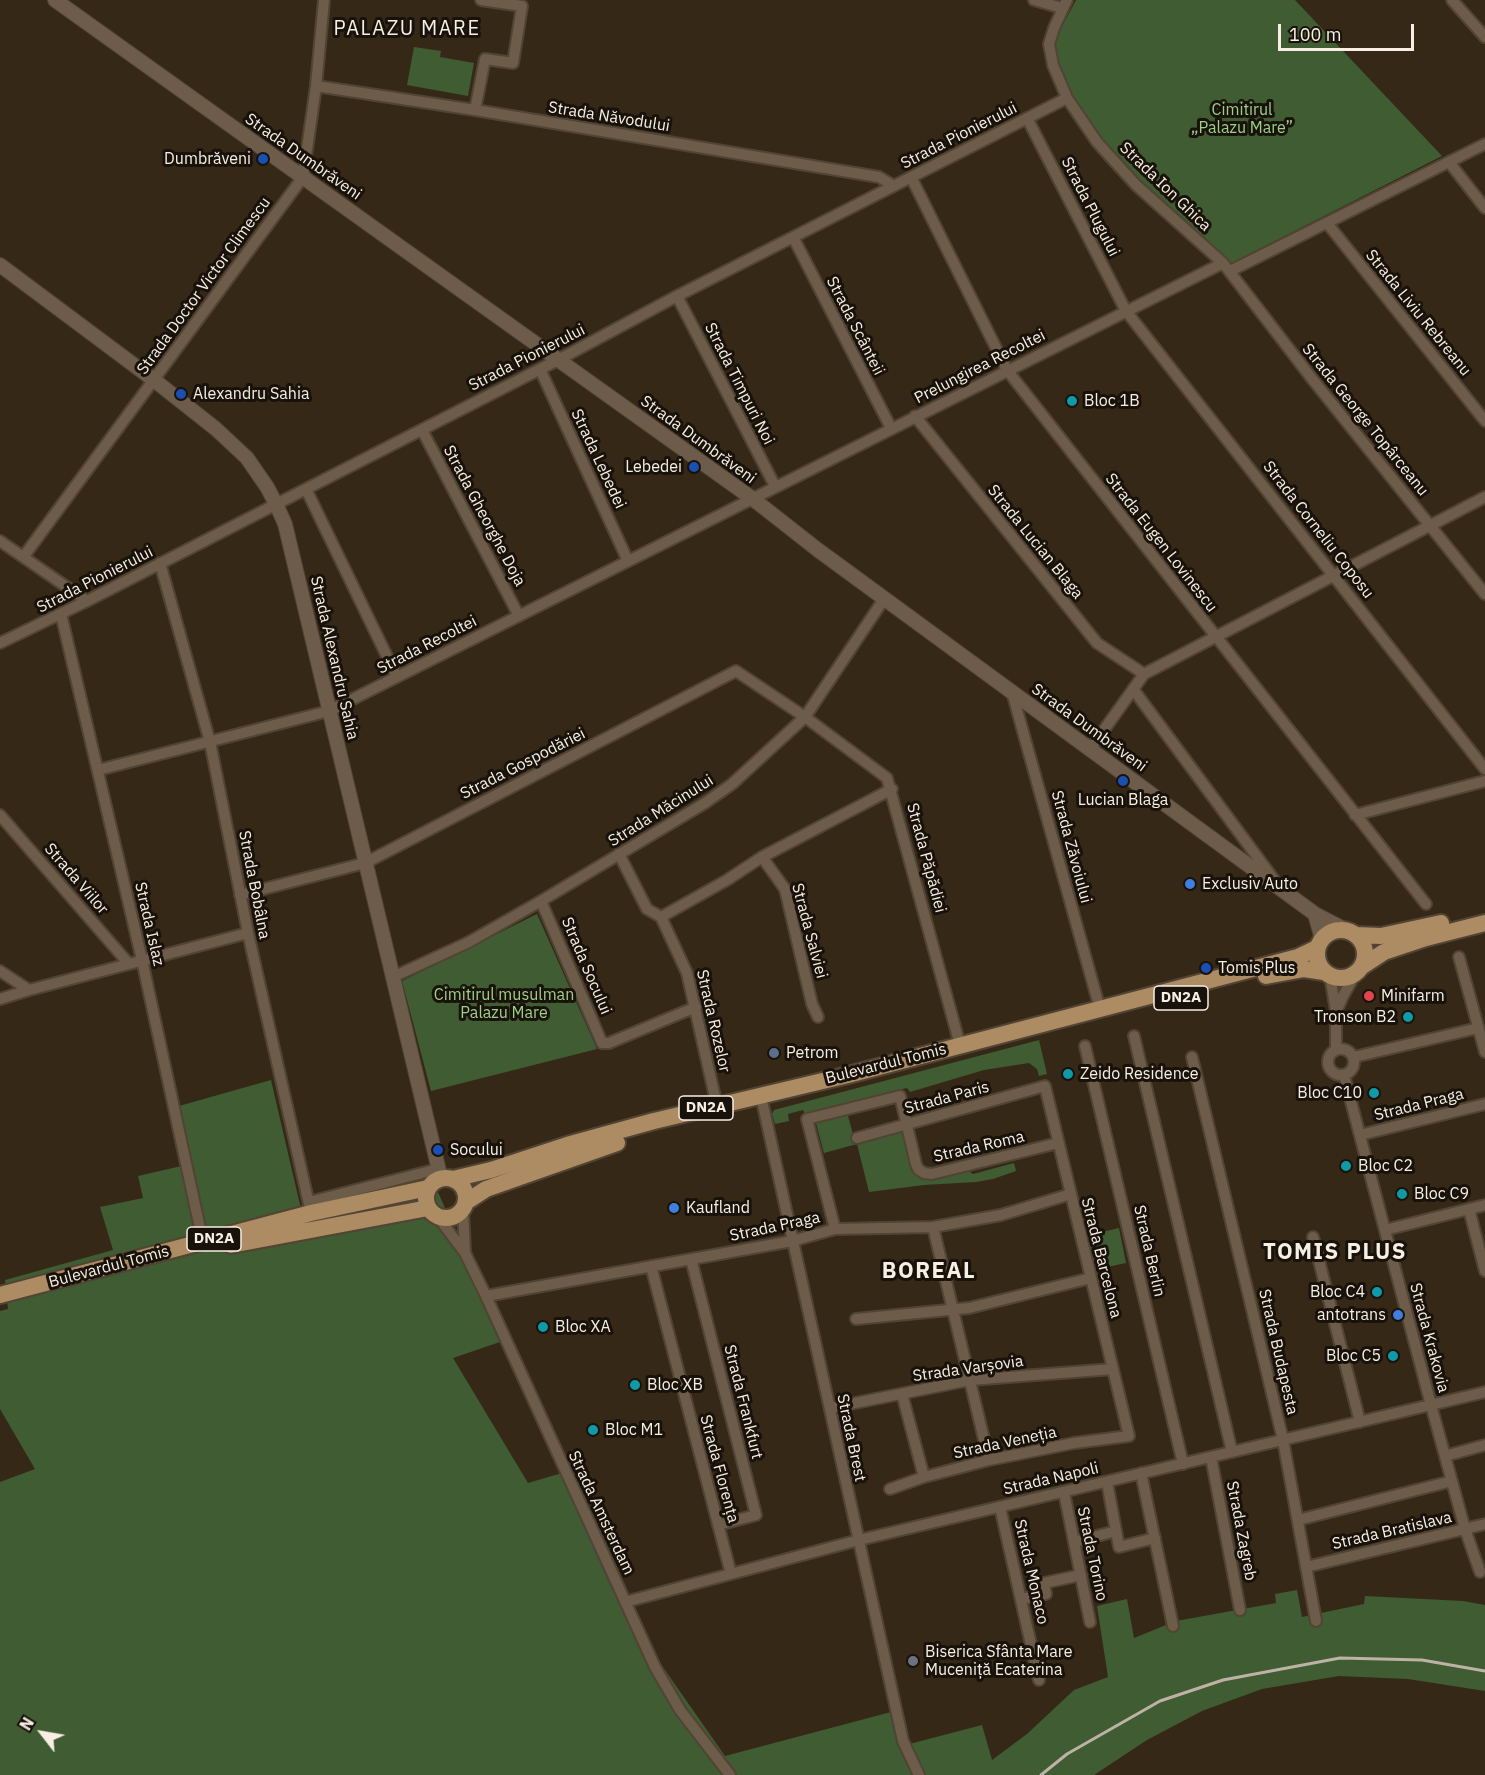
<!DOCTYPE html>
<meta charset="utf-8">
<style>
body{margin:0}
#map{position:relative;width:1485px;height:1775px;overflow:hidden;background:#362817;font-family:"IBM Plex Sans",sans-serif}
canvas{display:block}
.north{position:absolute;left:12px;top:1703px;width:60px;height:60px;-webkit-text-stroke:4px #18120b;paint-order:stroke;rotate:301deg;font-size:16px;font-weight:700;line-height:24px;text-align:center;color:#f8efe4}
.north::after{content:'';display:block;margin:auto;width:21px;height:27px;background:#f8efe4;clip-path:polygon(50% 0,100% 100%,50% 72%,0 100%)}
.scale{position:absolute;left:1278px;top:24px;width:136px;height:27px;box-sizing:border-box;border:3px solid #f8efe4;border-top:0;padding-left:8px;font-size:18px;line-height:21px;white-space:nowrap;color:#f8efe4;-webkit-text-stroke:4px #18120b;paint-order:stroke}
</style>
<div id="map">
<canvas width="1485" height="1775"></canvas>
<div class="north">N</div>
<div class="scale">100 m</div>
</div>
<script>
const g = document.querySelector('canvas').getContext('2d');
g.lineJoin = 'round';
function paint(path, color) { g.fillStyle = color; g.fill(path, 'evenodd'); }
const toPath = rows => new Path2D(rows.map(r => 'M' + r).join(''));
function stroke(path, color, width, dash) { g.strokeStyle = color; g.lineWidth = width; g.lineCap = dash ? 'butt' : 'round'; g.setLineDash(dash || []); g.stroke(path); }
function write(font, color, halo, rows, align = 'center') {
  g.font = font + ' "IBM Plex Sans",sans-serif'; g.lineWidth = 6; g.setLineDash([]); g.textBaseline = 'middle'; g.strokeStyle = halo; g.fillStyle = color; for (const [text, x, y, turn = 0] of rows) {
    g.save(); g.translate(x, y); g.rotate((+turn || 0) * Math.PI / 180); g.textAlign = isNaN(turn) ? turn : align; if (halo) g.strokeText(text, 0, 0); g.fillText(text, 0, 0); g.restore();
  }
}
paint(toPath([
 [1076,0,1295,0,1442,156,1230,264,1119,163,1078,109,1051,47],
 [414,47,441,51,440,57,474,63,468,96,407,85],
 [537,914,597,1049,431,1091,402,981],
 [1039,1040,1047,1074,1039,1076,1037,1069,1029,1063,984,1070,910,1092,907,1088,805,1114,803,1110,788,1114,789,1121,775,1124,772,1114,774,1110],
 [271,1080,301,1209,431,1176,503,1341,453,1358,528,1483,562,1473,623,1610,725,1756,891,1712,898,1747,982,1725,992,1760,1027,1734,1074,1690,1108,1677,1097,1606,1127,1599,1134,1638,1176,1621,1276,1603,1275,1594,1297,1590,1302,1617,1364,1604,1365,1596,1463,1601,1485,1605,1485,1691,1408,1679,1339,1676,1262,1689,1202,1711,1147,1740,1094,1775,0,1775,0,1482,35,1469,0,1409,0,1311,8,1309,5,1280,113,1250,100,1207,143,1198,138,1176,190,1164,179,1106],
 [847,1112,855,1142,905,1129,911,1171,967,1170,973,1174,1014,1163,1016,1171,993,1179,976,1182,924,1185,869,1192,857,1144,824,1153,816,1123,819,1118],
 [1119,1228,1126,1263,1093,1270,1085,1236]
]), '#3f5c33');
const minor = toPath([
 [1034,0,1062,8],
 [1067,0,1054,28,1049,44,1053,65,1067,98,1097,142,1136,185,1223,263,1313,380,1485,594],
 [1452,0,1485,37],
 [316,86,475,110,879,177,894,186],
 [475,110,485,59,513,63,522,6,481,0],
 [1027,118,1126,311,1485,769],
 [1449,162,1485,208],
 [911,177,1007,370,1426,904],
 [1327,223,1485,421],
 [793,237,891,428],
 [1230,271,1485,144],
 [677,296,775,486],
 [540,369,628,561],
 [915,416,1097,643,1144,674],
 [422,430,519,616],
 [306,489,397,677],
 [0,541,87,601],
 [24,556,303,177,316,86,324,0],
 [160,563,210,742,248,933,311,1213],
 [61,614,142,960,203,1242],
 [0,643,87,601,558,360,677,296,1067,98],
 [1133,689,1275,881],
 [1012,692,1100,1009],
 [1091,748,1144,674,1485,497],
 [98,770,329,711,1223,263],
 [0,815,129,964],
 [1355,815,1485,781],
 [619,854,647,909,661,917,687,973,717,1106],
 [762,857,785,889,812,1004,818,1017],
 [240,895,365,863,736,671,805,717,887,778,960,1045],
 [541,901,602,1043,609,1043,696,1007],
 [661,917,727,880,762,857,892,789],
 [1459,957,1485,1052],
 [0,971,29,990],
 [1330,976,1336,1011],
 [393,977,469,942,541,901,705,803,732,784,805,717,884,599],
 [0,999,29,990,248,933],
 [1134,1036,1232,1452],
 [1085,1046,1183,1464],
 '1328 1062a13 13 0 1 1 26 0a13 13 0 1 1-26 0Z',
 [1336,1049,1336,1012,1343,996,1356,973],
 [1192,1057,1283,1440,1316,1621],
 [1354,1057,1478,1028],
 [1344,1075,1431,1405,1465,1529,1480,1572],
 [763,1105,903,1741,919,1775],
 [1360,1135,1485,1104],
 [857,1138,1045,1086,1129,1436,1074,1443,989,1460,924,1477,890,1489],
 [309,1202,438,1169],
 [1469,1209,1485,1271],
 [463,1210,465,1252],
 [438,1217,465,1253,486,1296,655,1667,680,1710,730,1775],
 [933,1227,989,1460],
 [835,1229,807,1119,900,1096,916,1164,918,1169,924,1173,932,1174,1058,1143],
 [1385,1230,1485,1205],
 [1313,1237,1360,1422],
 [691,1259,756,1515,718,1525],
 [651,1266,731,1574],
 [486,1296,792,1241,835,1229,933,1227,1001,1215,1071,1194],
 [856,1319,969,1308,1091,1278],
 [902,1394,924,1477],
 [830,1408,970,1380,1113,1369],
 [1445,1456,1485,1445],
 [1211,1457,1240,1610],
 [1141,1473,1173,1626],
 [1107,1482,1119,1547,1155,1538],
 [1064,1492,1090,1622],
 [1000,1507,1039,1680],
 [1298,1520,1452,1481],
 [1074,1542,1116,1531],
 [1306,1567,1485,1524],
 [1021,1599,1046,1594,1044,1583,1081,1575],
 [625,1602,859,1540,1485,1392]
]);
const tertiary = toPath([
 [55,0,753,499,818,550,1315,914,1346,930],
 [0,265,154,380,216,429,247,458,267,487,276,504,285,524,441,1179],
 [1315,914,1322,939]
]);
const primary = toPath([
 '1317 954a24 24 0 1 1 48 0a24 24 0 1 1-48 0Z',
 [1356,935,1381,936,1441,923],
 [1361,967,1384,952,1426,938,1485,923],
 [1266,976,1304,969,1324,972],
 '426 1198a20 20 0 1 1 40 0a20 20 0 1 1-40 0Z',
 [453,1179,491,1170,567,1145,654,1121,848,1075,1298,957,1317,948],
 [466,1202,486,1189,617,1143],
 [231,1245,428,1208],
 [0,1295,311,1213,428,1188]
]);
stroke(minor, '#514434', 14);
stroke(tertiary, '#514434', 16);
stroke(primary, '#514434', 20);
stroke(minor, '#6c5c49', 10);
stroke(tertiary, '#6c5c49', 14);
stroke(primary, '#ad8b63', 16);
stroke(toPath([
 [1041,1775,1067,1754,1160,1701,1223,1680,1340,1658,1422,1660,1485,1671]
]), '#bdb2a5', 3);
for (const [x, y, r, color] of [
 [263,159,6,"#1a4fb4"],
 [181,394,6,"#1a4fb4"],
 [1072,401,6,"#0f9aa8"],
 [694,467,6,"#1a4fb4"],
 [1123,781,6,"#1a4fb4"],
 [1190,884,6,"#3f7fe0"],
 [1206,968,6,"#1a4fb4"],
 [1369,996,6,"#e0444e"],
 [1408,1017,6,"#0f9aa8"],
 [774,1053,6,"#5c6f8a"],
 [1068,1074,6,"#0f9aa8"],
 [1374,1093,6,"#0f9aa8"],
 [438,1150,6,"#1a4fb4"],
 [1346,1166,6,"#0f9aa8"],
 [1402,1194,6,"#0f9aa8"],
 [674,1208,6,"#3f7fe0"],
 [1377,1292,6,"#0f9aa8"],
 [1398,1315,6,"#3f7fe0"],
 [543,1327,6,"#0f9aa8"],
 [1393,1356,6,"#0f9aa8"],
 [635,1385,6,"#0f9aa8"],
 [593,1430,6,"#0f9aa8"],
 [913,1661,6,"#6b7280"]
]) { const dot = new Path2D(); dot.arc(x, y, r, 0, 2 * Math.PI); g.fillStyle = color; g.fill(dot); stroke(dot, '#18120b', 2); }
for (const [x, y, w] of [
 [1181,998,54],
 [706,1108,54],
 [214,1239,54]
]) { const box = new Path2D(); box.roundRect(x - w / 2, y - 12, w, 24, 4.5); g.fillStyle = '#18120b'; g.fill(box); stroke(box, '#f8efe4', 1.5); }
write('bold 15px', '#f8efe4', null, [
 ["DN2A",1181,998],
 ["DN2A",706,1108],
 ["DN2A",214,1239]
]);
write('16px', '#9dd089', '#18120b', [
 ["Cimitirul",1242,110],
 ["„Palazu Mare”",1242,128],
 ["Cimitirul musulman",504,995],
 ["Palazu Mare",504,1013]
]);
write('16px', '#f8efe4', '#18120b', [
 ["Strada Năvodului",609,117,9],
 ["Strada Pionierului",959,136,-27],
 ["Strada Dumbrăveni",303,157,35],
 ["Strada Ion Ghica",1165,187,44],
 ["Strada Plugului",1090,207,63],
 ["Strada Doctor Victor Climescu",204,286,-54],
 ["Strada Liviu Rebreanu",1418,313,51],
 ["Strada Scânteii",855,326,63],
 ["Strada Pionierului",527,358,-27],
 ["Prelungirea Recoltei",980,367,-27],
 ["Strada Timpuri Noi",739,384,63],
 ["Strada George Topârceanu",1365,420,51],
 ["Strada Dumbrăveni",698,440,36],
 ["Strada Lebedei",598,459,65],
 ["Strada Gheorghe Doja",484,516,62],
 ["Strada Corneliu Coposu",1318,530,52],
 ["Strada Lucian Blaga",1035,542,51],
 ["Strada Eugen Lovinescu",1161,543,52],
 ["Strada Pionierului",95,580,-27],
 ["Strada Recoltei",427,645,-27],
 ["Strada Alexandru Sahia",334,658,77],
 ["Strada Dumbrăveni",1089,728,36],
 ["Strada Gospodăriei",523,764,-27],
 ["Strada Măcinului",661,811,-32],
 ["Strada Zăvoiului",1071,847,75],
 ["Strada Păpădiei",926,858,75],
 ["Strada Viilor",76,879,49],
 ["Strada Bobâlna",254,885,79],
 ["Strada Islaz",149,924,77],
 ["Strada Salviei",809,931,75],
 ["Strada Socului",586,966,67],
 ["Strada Rozelor",713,1021,77],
 ["Bulevardul Tomis",886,1064,-14],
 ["Strada Paris",947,1098,-15],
 ["Strada Praga",1419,1105,-14],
 ["Strada Roma",979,1147,-13],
 ["Strada Praga",775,1227,-12],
 ["Strada Berlin",1149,1251,77],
 ["Strada Barcelona",1101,1258,76],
 ["Bulevardul Tomis",109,1267,-15],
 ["Strada Krakovia",1429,1338,75],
 ["Strada Budapesta",1278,1352,77],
 ["Strada Varșovia",968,1369,-8],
 ["Strada Frankfurt",743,1402,76],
 ["Strada Brest",851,1438,78],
 ["Strada Veneția",1005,1443,-12],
 ["Strada Florența",719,1469,75],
 ["Strada Napoli",1051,1479,-13],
 ["Strada Amsterdam",601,1513,65],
 ["Strada Zagreb",1241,1531,79],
 ["Strada Bratislava",1392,1531,-13],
 ["Strada Torino",1092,1554,78],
 ["Strada Monaco",1031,1572,77]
]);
write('16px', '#f8efe4', '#18120b', [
 ["Dumbrăveni",251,159,"right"],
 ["Alexandru Sahia",193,394],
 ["Bloc 1B",1084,401],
 ["Lebedei",682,467,"right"],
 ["Lucian Blaga",1123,800,"center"],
 ["Exclusiv Auto",1202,884],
 ["Tomis Plus",1218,968],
 ["Minifarm",1381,996],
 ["Tronson B2",1396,1017,"right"],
 ["Petrom",786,1053],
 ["Zeido Residence",1080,1074],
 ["Bloc C10",1362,1093,"right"],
 ["Socului",450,1150],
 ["Bloc C2",1358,1166],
 ["Bloc C9",1414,1194],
 ["Kaufland",686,1208],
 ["Bloc C4",1365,1292,"right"],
 ["antotrans",1386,1315,"right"],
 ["Bloc XA",555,1327],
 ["Bloc C5",1381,1356,"right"],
 ["Bloc XB",647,1385],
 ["Bloc M1",605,1430],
 ["Biserica Sfânta Mare",925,1652],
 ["Muceniță Ecaterina",925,1670]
], 'left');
g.letterSpacing = '1.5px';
write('20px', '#f8efe4', '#18120b', [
 ["PALAZU MARE",407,29]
]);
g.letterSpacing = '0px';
g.letterSpacing = '1.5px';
write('bold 22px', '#f8efe4', '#18120b', [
 ["TOMIS PLUS",1335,1253],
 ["BOREAL",929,1272]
]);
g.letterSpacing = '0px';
</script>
